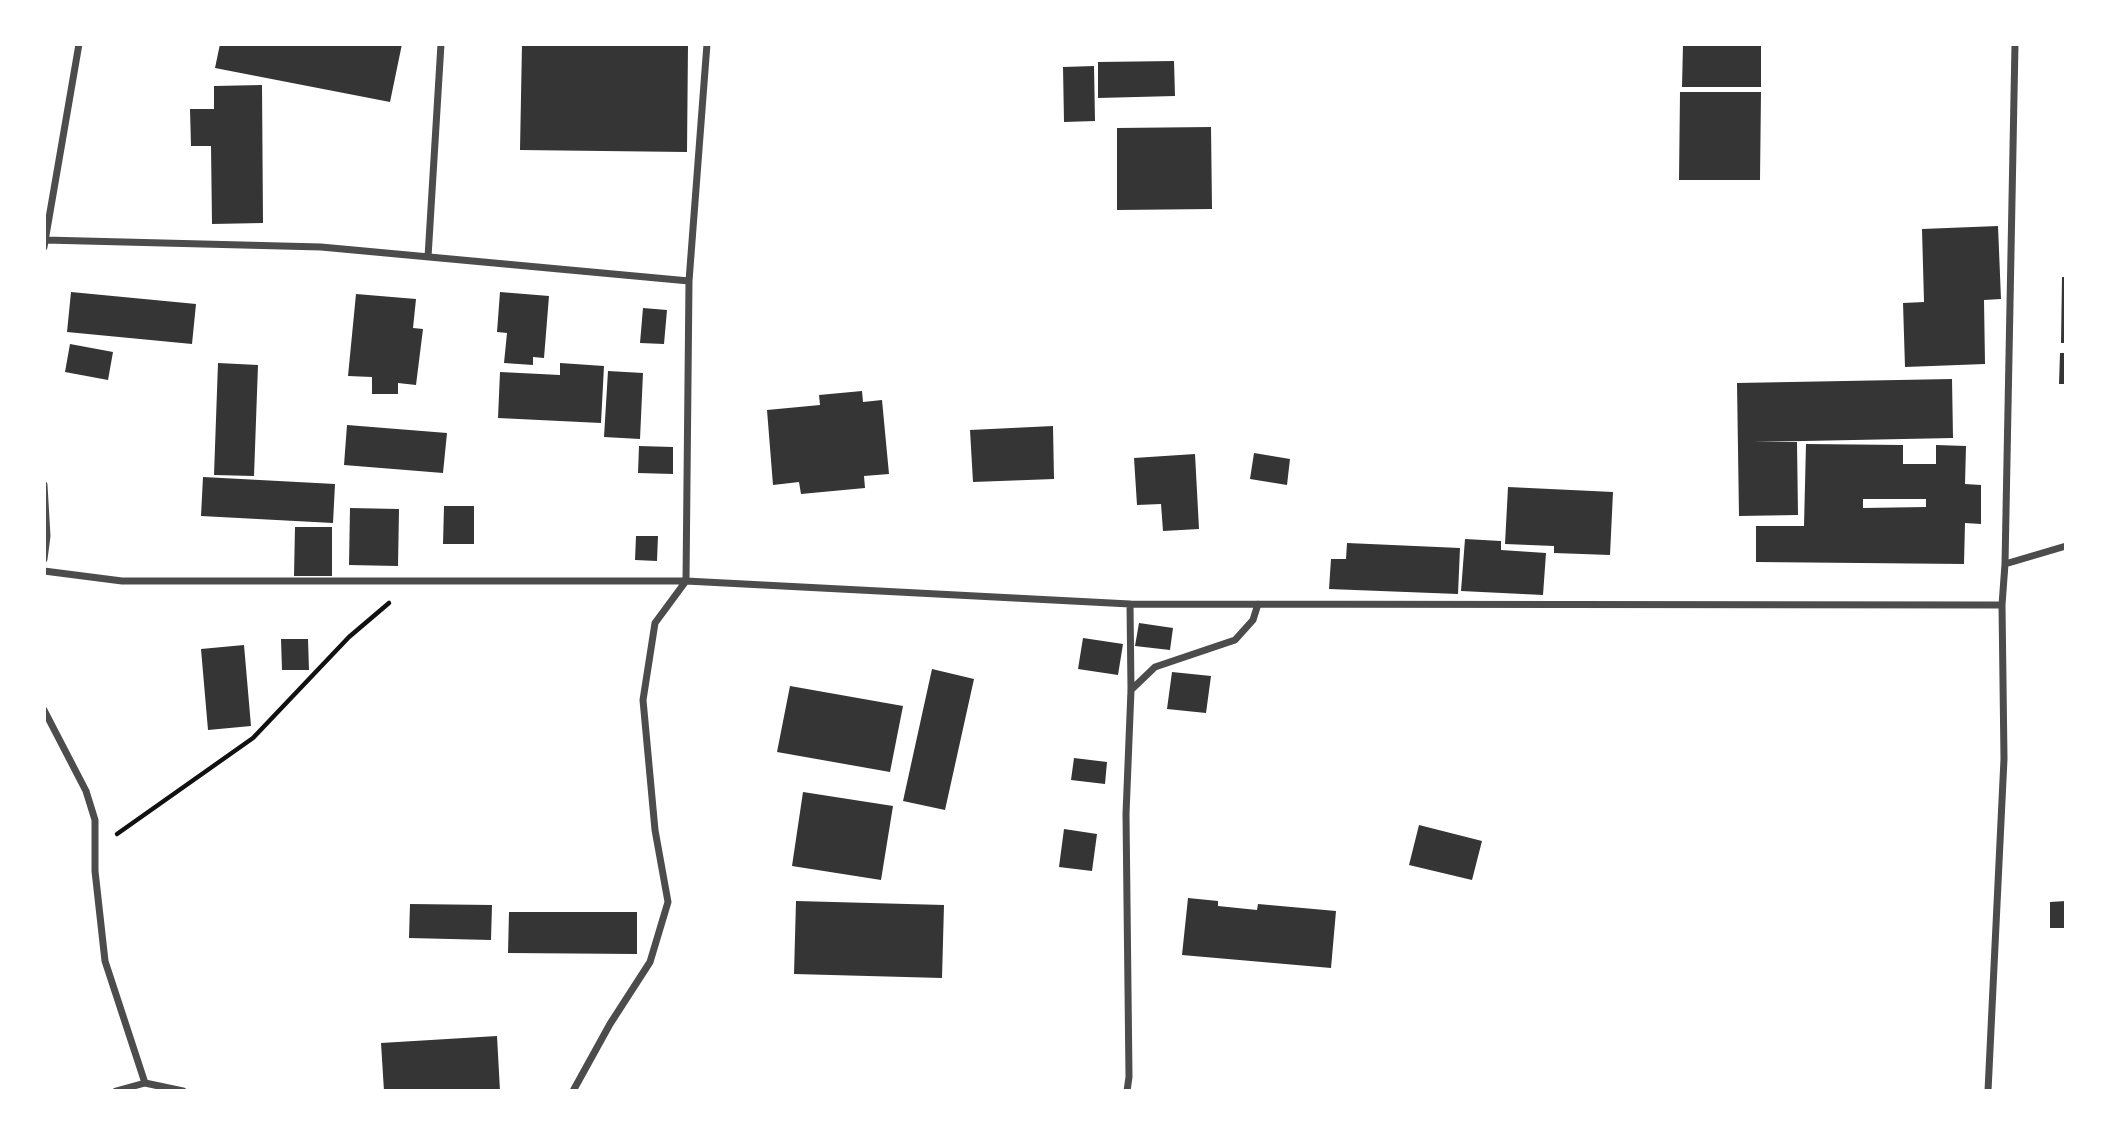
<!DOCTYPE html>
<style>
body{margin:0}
#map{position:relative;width:2110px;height:1135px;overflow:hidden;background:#fff;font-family:Cabin,sans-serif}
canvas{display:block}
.frame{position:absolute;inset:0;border:46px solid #fff;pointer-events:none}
</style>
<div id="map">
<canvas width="2110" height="1135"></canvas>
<div class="frame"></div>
</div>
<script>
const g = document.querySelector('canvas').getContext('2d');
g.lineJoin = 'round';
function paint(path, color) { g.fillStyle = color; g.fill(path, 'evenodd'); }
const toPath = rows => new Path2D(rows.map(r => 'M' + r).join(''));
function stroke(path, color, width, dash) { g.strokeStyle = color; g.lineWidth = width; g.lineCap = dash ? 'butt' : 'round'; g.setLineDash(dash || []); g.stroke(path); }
paint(toPath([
 [220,44,402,44,390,102,215,68],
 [522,44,688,44,687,152,520,150],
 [1683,44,1761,44,1761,87,1682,87],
 [1174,61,1175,96,1098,98,1098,62],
 [1094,66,1095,121,1064,122,1063,67],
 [262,85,263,223,212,224,211,146,191,146,190,109,214,109,214,86],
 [1680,92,1761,92,1760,180,1679,180],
 [1211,127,1212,209,1117,210,1117,128],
 [1998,226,2001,299,1984,300,1985,364,1905,367,1903,303,1924,302,1922,229],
 [2062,277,2066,277,2066,343,2061,343],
 [71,292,196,304,192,344,67,332],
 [500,292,549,296,544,358,533,357,533,365,504,363,507,333,497,332],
 [356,294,416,299,413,328,423,329,416,385,398,383,398,394,372,394,372,377,348,376],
 [643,308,667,310,664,344,640,343],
 [70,344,113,352,108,380,65,372],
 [2060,353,2066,353,2066,384,2059,384],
 [218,363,258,365,254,476,214,475],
 [560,363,604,366,601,423,498,418,500,372,560,375],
 [608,371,643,373,640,439,604,437],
 [1952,379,1953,438,1754,442,1797,442,1798,515,1739,516,1737,383],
 [862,391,863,402,882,400,889,474,864,476,865,488,801,494,799,482,773,485,767,410,820,405,819,395],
 [347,425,447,433,443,473,344,465],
 [1053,426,1054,479,973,482,970,430],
 [1806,444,1903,445,1903,464,1936,464,1936,445,1966,446,1965,484,1981,485,1981,524,1965,523,1964,564,1756,562,1756,526,1804,526],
 [1863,499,1926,499,1926,507,1863,508],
 [639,446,673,447,673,474,638,473],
 [1254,453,1290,459,1287,485,1250,479],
 [1195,454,1199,529,1163,531,1161,504,1137,505,1134,458],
 [203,477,335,484,333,523,201,516],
 [1508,487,1613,492,1610,555,1554,553,1554,546,1505,544],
 [444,506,474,506,474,544,443,544],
 [350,508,399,509,398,566,349,565],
 [295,527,332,527,332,576,294,576],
 [636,536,658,536,657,561,635,560],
 [1465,539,1501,541,1501,550,1546,553,1543,595,1461,591],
 [1347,543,1460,548,1458,594,1329,589,1331,559,1346,559],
 [1139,623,1173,628,1170,650,1135,646],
 [1083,638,1123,644,1118,675,1078,669],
 [281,639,308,639,309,670,282,670],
 [244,645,251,726,208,730,201,649],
 [932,669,974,679,945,810,903,801],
 [1172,672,1211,676,1206,713,1167,709],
 [790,686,903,706,890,772,777,752],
 [1074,758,1107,762,1105,784,1071,780],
 [803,792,893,806,881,880,792,866],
 [1419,825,1482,841,1472,880,1409,865],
 [1064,829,1097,834,1092,871,1059,867],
 [1188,898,1218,901,1218,906,1257,910,1258,904,1336,911,1331,968,1182,955],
 [796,901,944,905,942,978,794,974],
 [2066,901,2066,928,2050,928,2050,902],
 [410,904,492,905,491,940,409,938],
 [509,912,637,912,637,954,508,953],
 [497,1036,500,1091,384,1091,381,1043]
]), '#353535');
stroke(toPath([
 [117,834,253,738,349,637,389,603]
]), '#111', 4.5);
stroke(toPath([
 [45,240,321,247,689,281],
 [44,247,79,44],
 [428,257,441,44],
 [44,485,47,536,44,559],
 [2005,564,2066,546],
 [44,571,122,581,686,581,1130,604],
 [1131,690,1155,667,1235,640,1253,620,1258,604],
 [44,710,86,791,95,820,95,871,105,961,145,1083],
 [116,1091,145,1083,183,1091],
 [573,1091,610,1024,650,962,668,902,655,830,643,700,655,623,686,581,689,281,707,44],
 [1127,1091,1129,1077,1126,814,1131,690,1130,604,2002,605],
 [1988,1091,2004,759,2002,605,2005,564,2015,44]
]), '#4c4c4c', 7);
</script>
